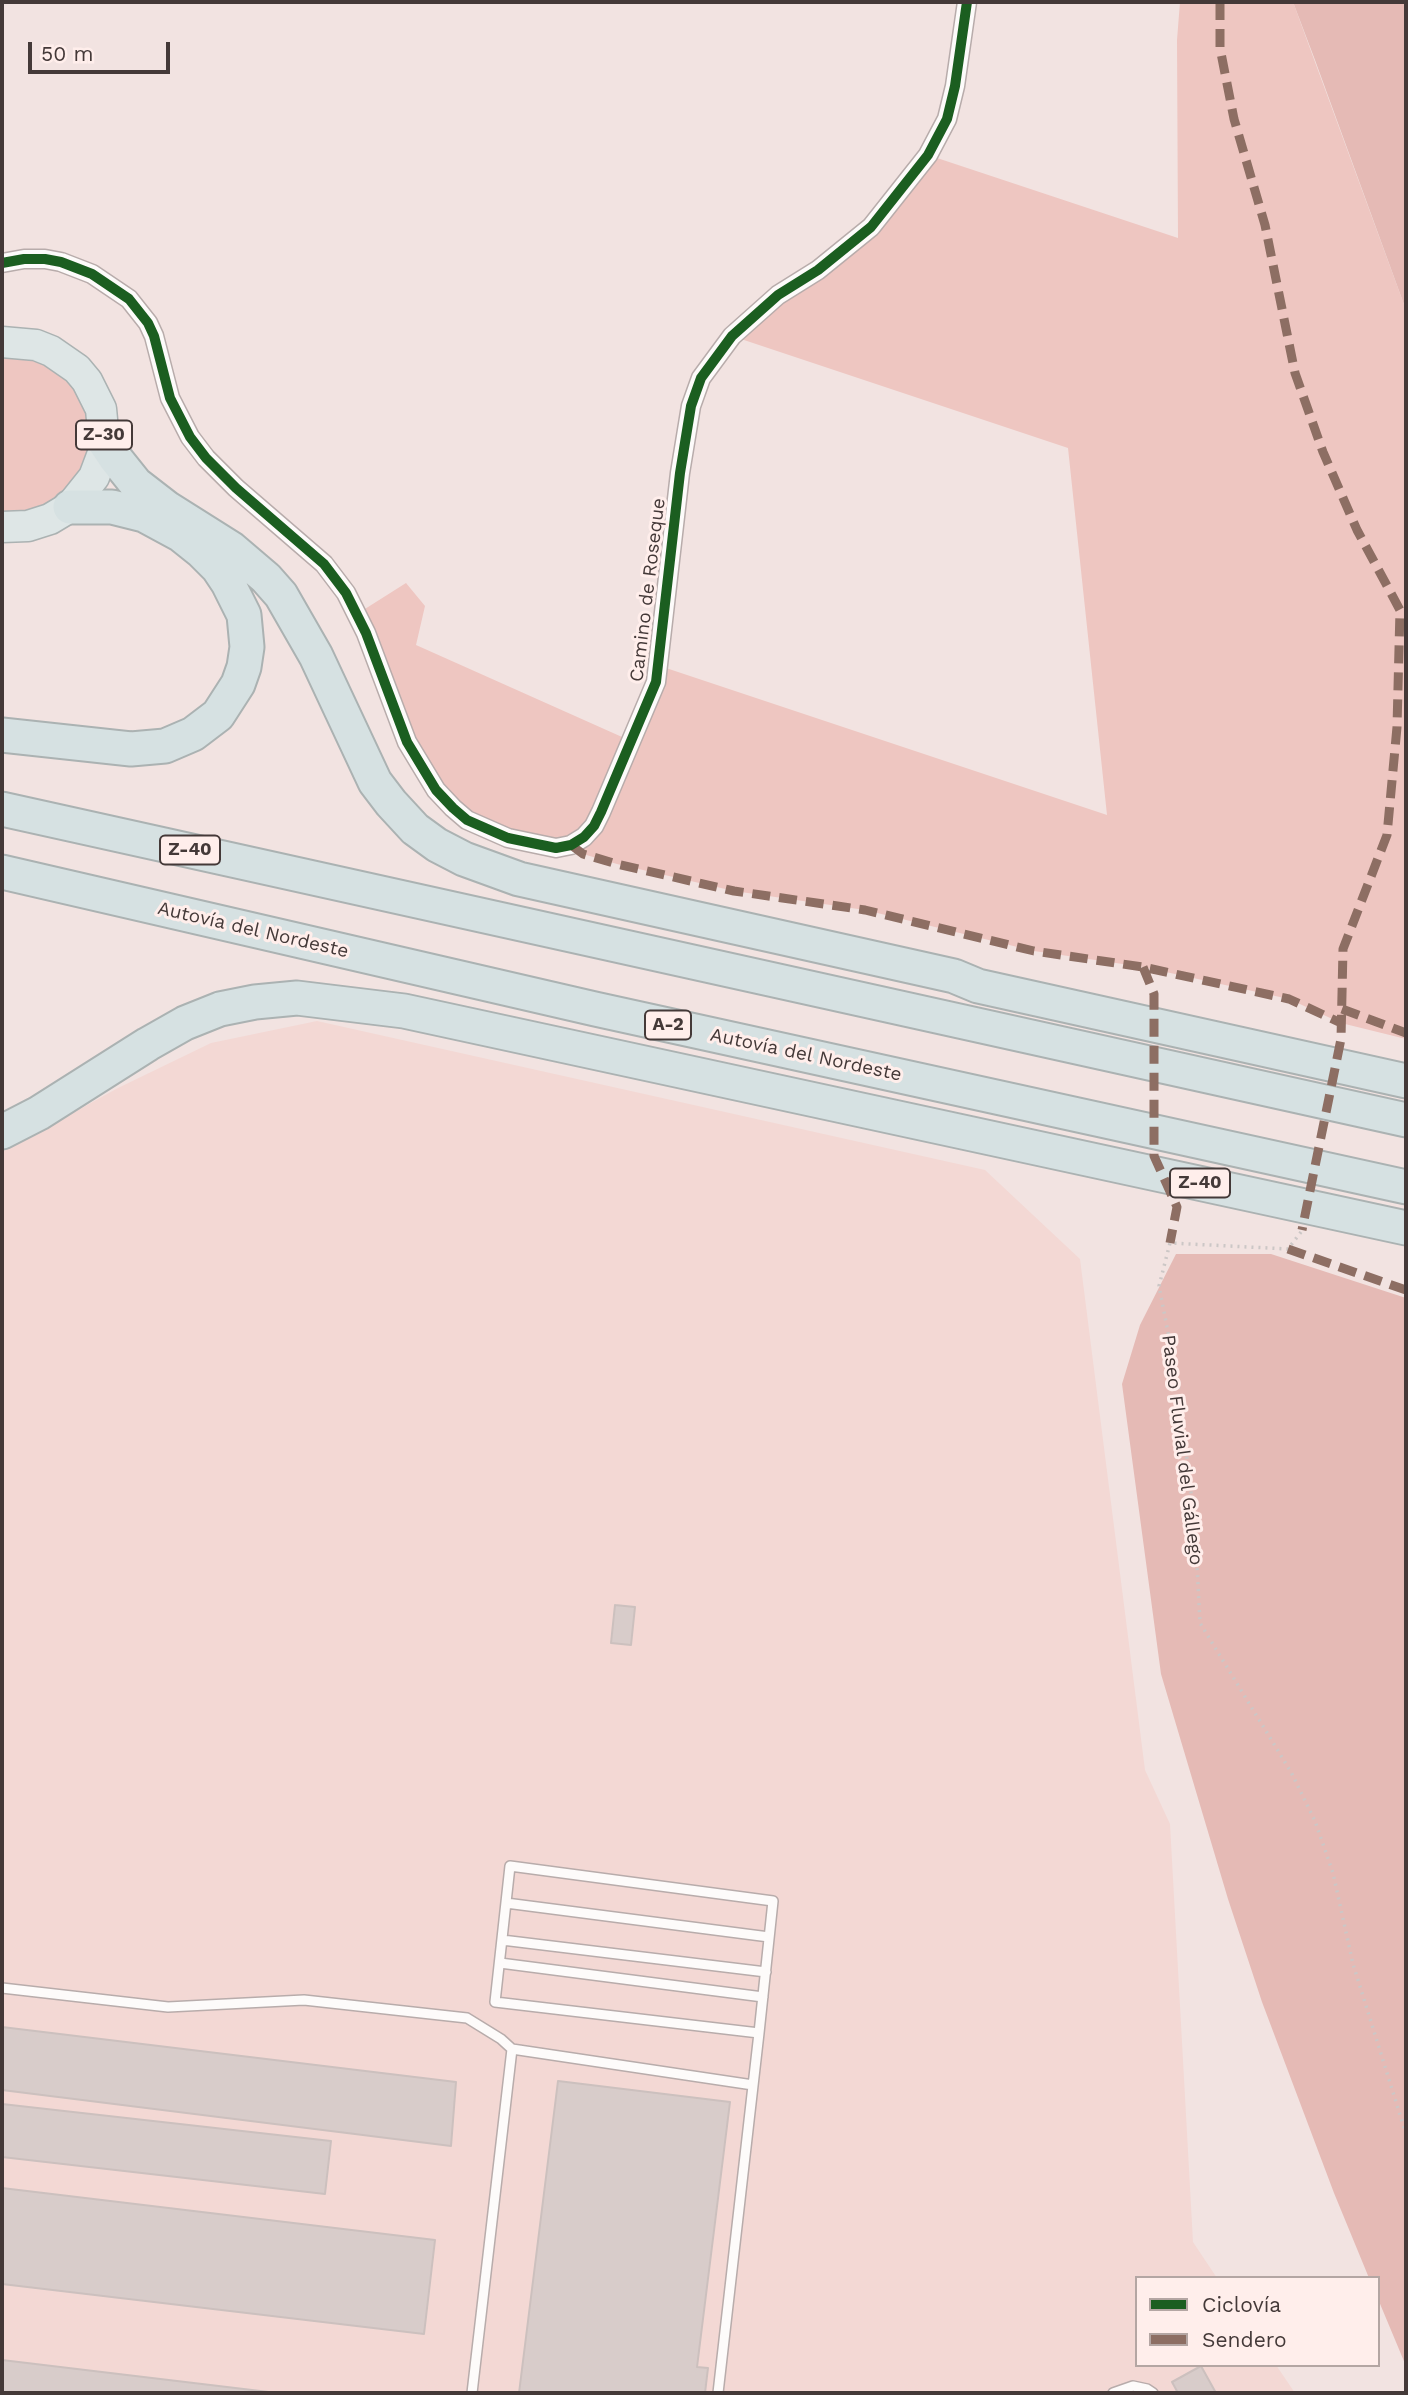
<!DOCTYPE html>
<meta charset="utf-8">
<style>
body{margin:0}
#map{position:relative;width:1408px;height:2395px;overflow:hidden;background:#f2e3e1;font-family:"Work Sans",sans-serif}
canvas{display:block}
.frame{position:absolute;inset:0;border:4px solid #443938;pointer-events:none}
.legend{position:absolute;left:1135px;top:2276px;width:245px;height:91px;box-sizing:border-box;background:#ffeeeb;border:2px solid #b4a6a3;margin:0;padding:9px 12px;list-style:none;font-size:21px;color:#443938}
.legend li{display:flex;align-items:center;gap:14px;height:35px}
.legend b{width:35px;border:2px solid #b4a6a3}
.scale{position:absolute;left:28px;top:42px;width:142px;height:32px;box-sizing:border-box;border:4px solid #443938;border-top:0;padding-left:9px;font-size:21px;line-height:24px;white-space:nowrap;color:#443938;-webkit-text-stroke:5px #ffeeeb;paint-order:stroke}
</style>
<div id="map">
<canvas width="1408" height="2395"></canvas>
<div class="frame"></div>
<ul class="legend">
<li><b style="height:9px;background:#1b5e20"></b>Ciclovía</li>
<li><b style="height:9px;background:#8d6e63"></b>Sendero</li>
</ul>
<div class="scale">50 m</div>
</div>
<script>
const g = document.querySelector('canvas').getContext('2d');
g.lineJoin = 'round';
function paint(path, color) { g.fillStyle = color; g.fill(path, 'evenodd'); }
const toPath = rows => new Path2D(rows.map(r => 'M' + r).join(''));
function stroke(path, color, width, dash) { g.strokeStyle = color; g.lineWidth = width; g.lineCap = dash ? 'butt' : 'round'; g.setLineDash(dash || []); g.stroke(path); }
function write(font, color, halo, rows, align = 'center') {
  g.font = font + ' "Work Sans",sans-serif'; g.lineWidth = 6; g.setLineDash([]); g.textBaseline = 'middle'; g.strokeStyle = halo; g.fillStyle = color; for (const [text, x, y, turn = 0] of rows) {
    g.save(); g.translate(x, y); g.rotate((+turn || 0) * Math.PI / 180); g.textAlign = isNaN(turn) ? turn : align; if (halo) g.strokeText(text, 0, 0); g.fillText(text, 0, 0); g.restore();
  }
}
paint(toPath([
 [317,1021,985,1170,1080,1259,1145,1770,1170,1824,1193,2242,1217,2278,1137,2278,1137,2365,1276,2365,1295,2393,2,2393,2,1152,118,1088,211,1043]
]), '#f3d8d4');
paint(toPath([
 [1180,2,1293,2,1406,310,1406,1039,1341,1023,1289,999,1143,967,1034,951,865,910,734,891,617,864,583,854,571,846,508,838,436,790,357,614,406,583,425,606,416,645,631,741,660,666,1107,815,1068,448,732,336,818,270,928,155,1178,238,1177,40],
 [2,356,33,358,53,367,70,381,82,399,89,420,90,441,85,463,74,482,58,497,38,508,17,512,2,511]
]), '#eec6c1');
paint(toPath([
 [1293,2,1406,2,1406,310,1315,60],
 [1176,1254,1271,1254,1406,1298,1406,2366,1378,2299,1378,2278,1369,2278,1334,2193,1262,2002,1228,1899,1161,1674,1122,1384,1140,1325]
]), '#e5bab5');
const building = toPath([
 [615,1605,635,1607,631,1645,611,1643,615,1605],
 [2,2027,456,2082,451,2146,2,2090,2,2027],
 [558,2081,730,2102,697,2367,708,2368,705,2393,519,2393,558,2081],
 [2,2104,331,2141,325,2194,2,2157,2,2104],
 [2,2188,435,2240,424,2334,2,2284,2,2188],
 [2,2360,277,2393,2,2393,2,2360],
 [1201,2366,1216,2393,1178,2393,1172,2382,1201,2366]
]);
paint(building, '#d8ccca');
stroke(building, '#ccc0be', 2);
const service = toPath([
 [506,1903,769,1937],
 [502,1940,766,1972],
 [500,1963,763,1997],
 [2,1988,168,2007,304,2000,467,2018,501,2039,512,2049,753,2085],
 [472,2393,512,2049],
 [718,2393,759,2033,773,1901,510,1866,495,2002,759,2033],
 [1113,2393,1133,2386,1147,2389,1153,2393]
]);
const minor = toPath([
 [2,263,24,259,45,259,61,262,92,274,129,299,148,323,154,336,170,398,190,437,206,458,236,488,324,564,346,593,366,633,407,742,436,790,453,808,467,820,508,838,556,848,571,845,584,837,594,826,601,812,656,682,680,473,691,406,701,378,732,336,778,295,818,270,871,227,928,155,947,119,955,86,967,2]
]);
const trunk = toPath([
 [2,342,36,345,51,351,77,369,87,381,101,409,104,441,103,453,94,477,70,507,50,519,28,526,2,527]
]);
const motorway = toPath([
 [104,441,116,459,136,484,167,508,232,549,266,578,281,595,316,656,375,782,391,803,415,829,437,845,464,859,519,879,954,976,978,986,1406,1081],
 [2,735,131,749,165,746,193,734,218,715,238,684,244,667,247,647,244,615,228,583,218,568,201,551,181,535,144,515,112,507,70,507],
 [2,809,1406,1120],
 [2,872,595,1009,1406,1187],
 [2,1132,39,1113,148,1044,185,1023,220,1009,255,1002,297,998,404,1011,1406,1228]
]);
stroke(service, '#b8acab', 12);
stroke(minor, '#b8acab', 21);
stroke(trunk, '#abb2b2', 33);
stroke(motorway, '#abb2b2', 37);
stroke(toPath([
 [1301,1232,1288,1249,1170,1243,1159,1286,1178,1384,1195,1526,1200,1623,1291,1772,1315,1821,1333,1873,1353,1964,1406,2134]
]), '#ccc7c6', 3.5, [2, 5]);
stroke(service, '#fdfbfa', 9);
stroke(minor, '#fdfbfa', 18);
stroke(trunk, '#dee6e6', 30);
stroke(motorway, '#d6e1e2', 33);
stroke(toPath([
 [1220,2,1220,48,1234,119,1265,225,1295,373,1323,452,1357,530,1400,610,1397,727,1387,835,1343,949,1341,1039,1302,1230],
 [571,845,583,854,617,864,734,891,865,910,1034,951,1143,967,1289,999,1341,1023],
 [1143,967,1154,994,1154,1156,1177,1207,1170,1243],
 [1342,1009,1406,1033],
 [1288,1249,1406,1290]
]), '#8d6e63', 9, [18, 9]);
stroke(toPath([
 [2,263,24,259,45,259,61,262,92,274,129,299,148,323,154,336,170,398,190,437,206,458,236,488,324,564,346,593,366,633,407,742,436,790,453,808,467,820,508,838,556,848,571,845,584,837,594,826,601,812,656,682,680,473,691,406,701,378,732,336,778,295,818,270,871,227,928,155,947,119,955,86,967,2]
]), '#1b5e20', 10);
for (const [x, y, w] of [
 [104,435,56],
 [190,850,60],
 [668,1025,46],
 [1200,1183,60]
]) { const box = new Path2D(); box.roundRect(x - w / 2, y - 14.5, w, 29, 5); g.fillStyle = '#ffeeeb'; g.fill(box); stroke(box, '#443938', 2); }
write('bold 18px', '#443938', null, [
 ["Z-30",104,435],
 ["Z-40",190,850],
 ["A-2",668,1025],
 ["Z-40",1200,1183]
]);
write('19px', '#443938', '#ffeeeb', [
 ["Camino de Roseque",648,590,-83],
 ["Autovía del Nordeste",253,930,13],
 ["Autovía del Nordeste",806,1055,12],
 ["Paseo Fluvial del Gállego",1182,1450,83]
]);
</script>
